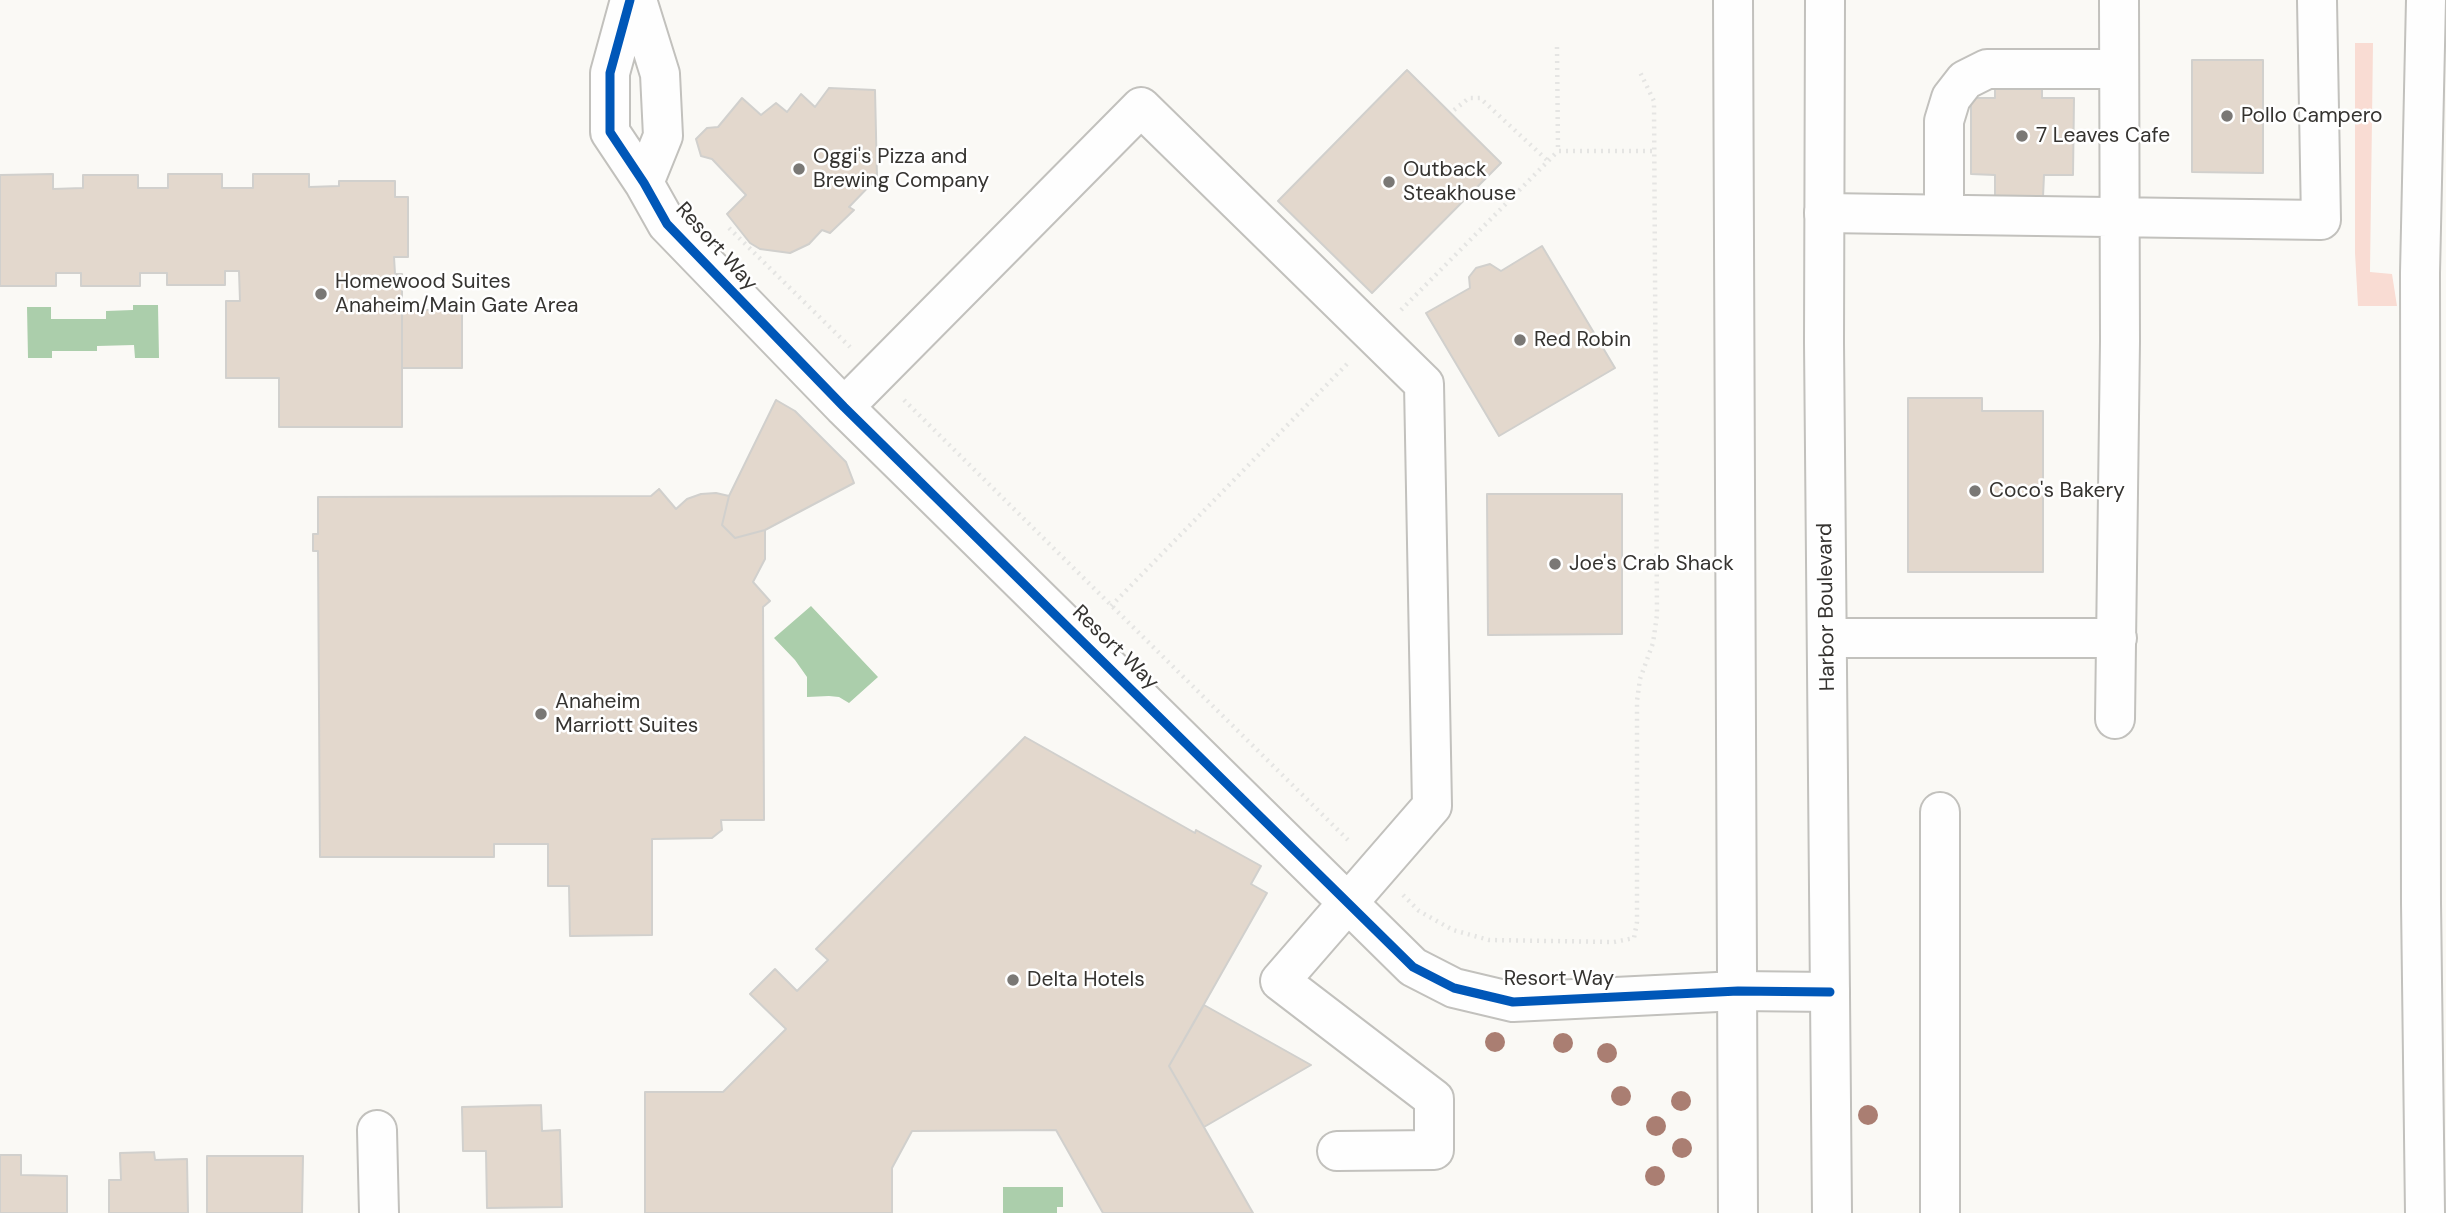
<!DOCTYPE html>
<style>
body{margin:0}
canvas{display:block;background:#faf9f5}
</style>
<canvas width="2446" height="1213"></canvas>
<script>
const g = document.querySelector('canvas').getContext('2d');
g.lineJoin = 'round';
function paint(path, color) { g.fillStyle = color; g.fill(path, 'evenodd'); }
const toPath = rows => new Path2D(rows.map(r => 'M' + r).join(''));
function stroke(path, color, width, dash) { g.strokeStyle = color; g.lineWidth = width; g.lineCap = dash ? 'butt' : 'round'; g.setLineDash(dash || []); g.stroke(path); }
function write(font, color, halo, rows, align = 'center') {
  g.font = font + ' "DM Sans",sans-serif'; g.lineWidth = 5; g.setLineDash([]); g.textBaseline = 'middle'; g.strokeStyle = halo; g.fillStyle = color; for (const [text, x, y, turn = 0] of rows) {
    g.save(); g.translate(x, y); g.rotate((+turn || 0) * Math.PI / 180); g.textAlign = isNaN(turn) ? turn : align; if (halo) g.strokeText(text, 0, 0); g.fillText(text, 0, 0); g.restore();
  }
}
paint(toPath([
 [2355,43,2373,43,2370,272,2392,274,2397,306,2358,306,2355,253]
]), '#f9dcd3');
paint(toPath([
 [133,305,158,305,159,358,135,358,134,345,97,346,97,351,52,351,52,358,28,358,27,307,51,307,51,319,106,319,106,311,133,310],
 [811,606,878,677,849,703,839,697,829,696,807,697,807,677,795,660,774,638],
 [1003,1187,1063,1187,1063,1207,1057,1207,1057,1213,1003,1213]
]), '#abceab');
const building = toPath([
 [2192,60,2263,60,2263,173,2192,172,2192,60],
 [1407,70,1501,163,1372,293,1278,201,1407,70],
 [1995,76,2042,76,2042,98,2074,98,2073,175,2044,175,2043,197,1995,197,1995,175,1971,174,1971,98,1995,98,1995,76],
 [829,88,875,90,877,178,849,207,854,210,830,233,822,230,809,244,790,253,760,249,750,243,727,214,746,195,712,159,701,156,696,139,707,128,718,127,742,98,761,115,776,103,787,112,801,94,815,107,829,88],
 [53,174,53,189,83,188,83,175,138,175,138,188,168,188,168,174,222,174,222,188,253,188,253,174,309,174,309,187,339,186,339,181,395,181,395,197,408,197,408,257,394,257,395,274,402,274,402,427,279,427,279,378,226,378,226,301,240,301,239,271,225,271,225,285,167,285,167,273,140,273,140,286,81,286,81,273,56,273,56,286,0,286,0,175,53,174],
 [1542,246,1615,368,1499,436,1426,313,1470,288,1469,277,1476,268,1490,264,1501,271,1542,246],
 [402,310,462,310,462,368,402,368,402,310],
 [1908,398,1982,398,1982,411,2043,411,2043,572,1908,572,1908,398],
 [776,400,795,411,846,462,854,483,765,530,735,538,722,525,729,496,776,400],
 [659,489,676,509,687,499,701,494,716,493,729,496,722,525,735,538,765,530,765,559,753,582,770,601,763,607,764,820,721,820,722,830,712,838,652,839,652,935,570,936,569,886,548,886,548,844,494,844,494,857,320,857,318,551,313,551,313,534,318,534,318,497,651,496,659,489],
 [1487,494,1622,494,1622,634,1488,635,1487,494],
 [1025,737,1195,833,1196,830,1261,866,1251,884,1267,893,1169,1066,1253,1213,1103,1213,1056,1130,912,1131,892,1168,892,1213,645,1213,645,1092,723,1092,786,1029,750,994,775,969,797,991,828,960,816,949,1025,737],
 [1204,1005,1311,1065,1204,1127,1169,1066,1204,1005],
 [541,1105,542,1131,560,1130,562,1207,487,1208,486,1151,463,1151,462,1107,541,1105],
 [154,1152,155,1160,187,1159,188,1213,109,1213,109,1180,121,1180,120,1153,154,1152],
 [0,1155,21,1155,21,1175,67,1176,67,1213,0,1213,0,1155],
 [207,1156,303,1156,302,1213,207,1213,207,1156]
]);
paint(building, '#e3d8cd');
stroke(building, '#d1d0cd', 2);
const minor = toPath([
 [630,0,610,73,610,132,644,183,667,224,844,407,1413,967,1454,988,1513,1002,1738,991,1830,992],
 [637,0,660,74,663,136,644,183],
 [1824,213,2321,220,2317,0],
 [1944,214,1944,121,1951,98,1965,80,1987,69,2119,69],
 [844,407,1141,107,1424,384,1432,806,1280,981,1434,1099,1434,1150,1337,1151],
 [1827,638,2117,638],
 [2115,719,2120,341,2119,0],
 [1940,812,1940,1213],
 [377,1130,379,1213],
 [2425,1213,2421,903,2420,273,2426,0]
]);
const major = toPath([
 [1733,0,1738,1213],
 [1825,0,1824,342,1832,1213]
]);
stroke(minor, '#c2c1bd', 42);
stroke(major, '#c2c1bd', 42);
stroke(toPath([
 [1557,47,1558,151,1654,151],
 [1454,110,1469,98,1480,98,1548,161],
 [729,228,850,347],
 [1401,310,1558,151],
 [904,400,1350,842],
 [1111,606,1348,363],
 [1403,895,1419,911,1453,930,1489,940,1614,942,1634,938,1637,922,1637,701,1640,679,1653,643,1657,615,1654,101,1639,70]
]), '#e5e5e3', 4.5, [2, 5]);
stroke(minor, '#fefefe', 38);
stroke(major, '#fefefe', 38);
stroke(toPath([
 [630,0,610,73,610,132,644,183,667,224,844,407,1413,967,1454,988,1513,1002,1738,991,1830,992]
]), '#0057b8', 9);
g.fillStyle = '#aa7e72';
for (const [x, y] of [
 [1495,1042],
 [1563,1043],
 [1607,1053],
 [1621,1096],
 [1681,1101],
 [1868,1115],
 [1656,1126],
 [1682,1148],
 [1655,1176]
]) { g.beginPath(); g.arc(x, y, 10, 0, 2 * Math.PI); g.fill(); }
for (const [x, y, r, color] of [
 [2227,116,7,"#7a7875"],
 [2022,136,7,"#7a7875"],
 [799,169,7,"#7a7875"],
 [1389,182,7,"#7a7875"],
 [321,294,7,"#7a7875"],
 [1520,340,7,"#7a7875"],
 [1975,491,7,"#7a7875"],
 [1555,564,7,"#7a7875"],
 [541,714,7,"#7a7875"],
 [1013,980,7,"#7a7875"]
]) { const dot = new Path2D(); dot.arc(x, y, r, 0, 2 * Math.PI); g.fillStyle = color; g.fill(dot); stroke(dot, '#fff', 2.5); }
write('21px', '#353330', '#fff', [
 ["Pollo Campero",2241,116],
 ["7 Leaves Cafe",2036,136],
 ["Oggi's Pizza and",813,157],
 ["Brewing Company",813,181],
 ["Outback",1403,170],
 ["Steakhouse",1403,194],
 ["Homewood Suites",335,282],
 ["Anaheim/Main Gate Area",335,306],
 ["Red Robin",1534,340],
 ["Coco's Bakery",1989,491],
 ["Joe's Crab Shack",1569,564],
 ["Anaheim",555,702],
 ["Marriott Suites",555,726],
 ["Delta Hotels",1027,980]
], 'left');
write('21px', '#353330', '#fff', [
 ["Resort Way",716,247,48],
 ["Harbor Boulevard",1827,607,-91],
 ["Resort Way",1115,648,44],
 ["Resort Way",1559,979]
]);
</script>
